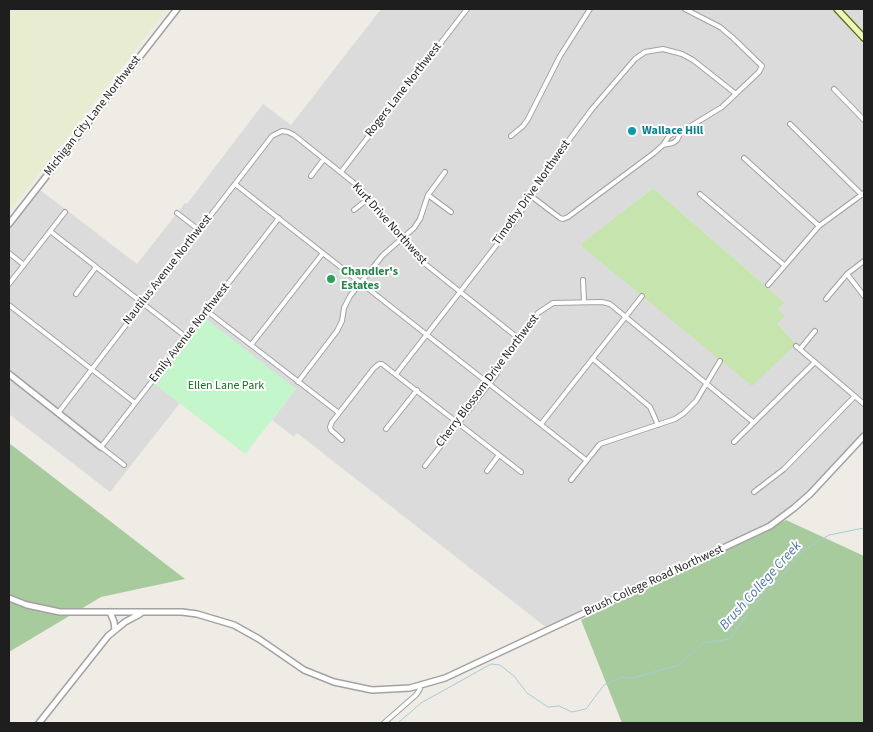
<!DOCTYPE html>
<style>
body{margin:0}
#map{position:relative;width:873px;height:732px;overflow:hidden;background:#eeece5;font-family:"Source Sans 3",sans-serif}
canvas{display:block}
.frame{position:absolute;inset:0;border:10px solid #1e1e1e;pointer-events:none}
</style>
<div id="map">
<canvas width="873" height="732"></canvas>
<div class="frame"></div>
</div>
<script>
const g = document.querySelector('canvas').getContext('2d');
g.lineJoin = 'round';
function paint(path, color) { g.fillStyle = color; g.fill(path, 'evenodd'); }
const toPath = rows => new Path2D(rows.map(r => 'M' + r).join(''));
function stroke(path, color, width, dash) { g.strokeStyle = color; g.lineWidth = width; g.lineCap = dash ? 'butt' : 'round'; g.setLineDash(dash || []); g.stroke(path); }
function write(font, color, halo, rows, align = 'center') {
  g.font = font + ' "Source Sans 3",sans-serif'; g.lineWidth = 4; g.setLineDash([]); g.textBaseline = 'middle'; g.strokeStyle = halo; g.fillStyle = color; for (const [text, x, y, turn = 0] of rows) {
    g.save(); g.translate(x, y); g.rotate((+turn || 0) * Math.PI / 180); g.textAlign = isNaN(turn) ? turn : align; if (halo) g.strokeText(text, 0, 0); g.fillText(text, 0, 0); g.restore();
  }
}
paint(toPath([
 [381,9,864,9,864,32,860,28,853,33,864,45,864,431,802,497,762,528,547,628,297,433,294,437,272,420,296,389,155,384,180,403,110,492,9,414,9,230,40,190,137,264,185,203,187,204,263,104,291,125],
 [653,188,785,303,778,309,777,323,796,344,580,246]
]), '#dcdbdb');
paint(toPath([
 [9,9,167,9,9,212]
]), '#e8ecd1');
paint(toPath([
 [653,188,785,303,778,309,785,316,777,323,796,344,752,386,580,245]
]), '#c6e5ae');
paint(toPath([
 [9,443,185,579,101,597,9,652],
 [786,520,864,556,864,723,622,723,581,620]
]), '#a7cb9c');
paint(toPath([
 [206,319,296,389,245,454,155,384]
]), '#c4f6cb');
paint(toPath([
 [332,272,338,277,331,286,324,281]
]), '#88d8bd');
stroke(toPath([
 [398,723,421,703,491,664,500,665,514,676,527,693,548,707,559,706,572,712,586,709,604,685,621,677,633,678,679,665,703,643,730,639,745,617,790,567,801,552,829,535,864,528]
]), '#a8cbd9', 1);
const minor = toPath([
 [834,89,864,120],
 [790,124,862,195],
 [511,136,523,126,528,119,560,56,590,9],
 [663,145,673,143,677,140,681,132],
 [744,158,819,226],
 [341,172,467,9],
 [311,176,324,159],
 [235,184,586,460],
 [700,194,784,265],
 [428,195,451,212],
 [531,196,560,218,563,219,568,217,654,153,663,145,669,136,675,132,681,132,722,107,759,72,762,66,733,38,720,27,685,9],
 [354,210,369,198],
 [177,213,199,230],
 [50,231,186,337],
 [9,253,24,265],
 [847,274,864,296],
 [583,280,584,302],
 [9,284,65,212],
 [768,285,819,226,864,193],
 [76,294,96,267],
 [826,299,847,274,864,261],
 [9,305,135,403],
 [207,311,339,413],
 [251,345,323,253],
 [796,346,864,404],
 [800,349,815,331],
 [593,359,650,407,658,425],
 [396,374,513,224,552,163,592,109,635,59,645,52,663,49,682,54,693,60,736,94],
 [298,382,337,331,342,321,344,308,350,296,383,255,414,228,420,219,428,195,445,172],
 [58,413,272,136,282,131,288,132,294,135,359,187,419,259,518,338],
 [541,424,642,296],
 [386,429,417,390],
 [342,440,331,430,330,427,332,422,374,368,379,364,382,364,521,472],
 [734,442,815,362],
 [124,465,101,447,279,218],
 [425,466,496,375,505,355,518,338,538,313,553,303,602,302,610,304,753,422],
 [487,471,499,455],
 [571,480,600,444,675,419,684,413,696,401,720,361],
 [754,492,784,469,855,396],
 [384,723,416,695,420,689,419,686]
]);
const tertiary = toPath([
 [9,224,177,9],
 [9,374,101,447],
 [9,598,27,605,60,612,182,612,197,614,234,625,259,639,304,670,334,682,372,690,410,688,445,678,770,526,794,508,810,494,864,436],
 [110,612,114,622,115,630],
 [39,723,108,636,125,622,140,614]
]);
const secondary = toPath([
 [837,9,864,38]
]);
stroke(minor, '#a2a2a2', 6);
stroke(tertiary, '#a2a2a2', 8);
stroke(secondary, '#5e6e0c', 8);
stroke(minor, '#fff', 4);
stroke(tertiary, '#fff', 5);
stroke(secondary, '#eff5bc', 5.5);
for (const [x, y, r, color] of [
 [632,131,5,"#0f9aa8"],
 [331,279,5,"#2e9e5b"]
]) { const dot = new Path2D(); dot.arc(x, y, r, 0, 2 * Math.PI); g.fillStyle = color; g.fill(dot); stroke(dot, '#fff', 2); }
write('12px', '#1e1e1e', '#fff', [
 ["Rogers Lane Northwest",404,90,-52],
 ["Michigan City Lane Northwest",93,116,-52],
 ["Timothy Drive Northwest",532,193,-55],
 ["Kurt Drive Northwest",389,224,48],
 ["Nautilus Avenue Northwest",168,270,-52],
 ["Emily Avenue Northwest",190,333,-52],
 ["Cherry Blossom Drive Northwest",488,381,-53],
 ["Brush College Road Northwest",654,581,-25]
]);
write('bold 12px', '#0d838f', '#fff', [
 ["Wallace Hill",642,131]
], 'left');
write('bold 12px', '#27864d', '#fff', [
 ["Chandler's",341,272],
 ["Estates",341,286]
], 'left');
write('12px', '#137520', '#fff', [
 ["Ellen Lane Park",226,386]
]);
write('italic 14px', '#5177a7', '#fff', [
 ["Brush College Creek",761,586,-48]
]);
</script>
